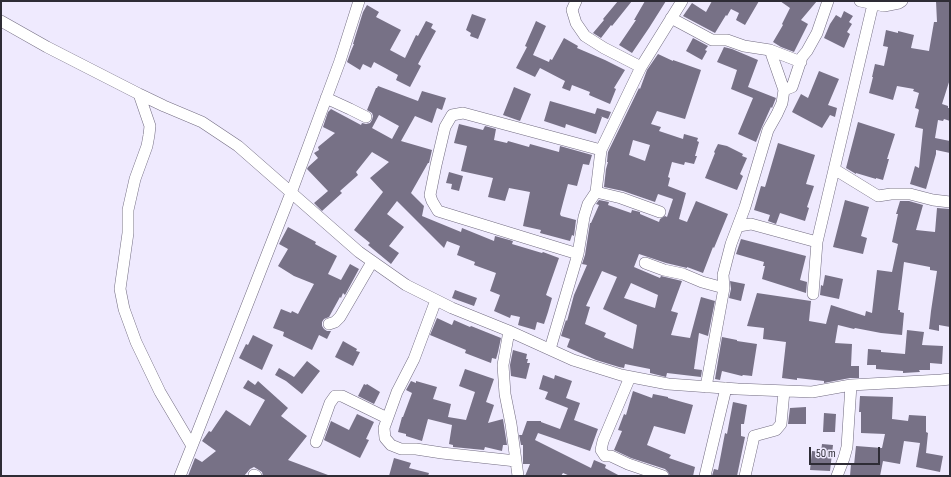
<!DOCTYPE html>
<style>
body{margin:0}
#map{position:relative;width:951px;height:477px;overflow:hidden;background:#efeafe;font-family:"Sofia Sans Condensed",sans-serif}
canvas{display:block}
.frame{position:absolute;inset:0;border:2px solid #2e2c35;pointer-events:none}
.scale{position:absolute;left:809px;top:447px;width:71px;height:18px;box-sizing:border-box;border:2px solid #2e2c35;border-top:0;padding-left:5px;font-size:12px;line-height:14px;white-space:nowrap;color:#2e2c35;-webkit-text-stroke:3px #efeafe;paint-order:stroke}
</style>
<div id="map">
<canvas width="951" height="477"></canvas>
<div class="frame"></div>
<div class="scale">50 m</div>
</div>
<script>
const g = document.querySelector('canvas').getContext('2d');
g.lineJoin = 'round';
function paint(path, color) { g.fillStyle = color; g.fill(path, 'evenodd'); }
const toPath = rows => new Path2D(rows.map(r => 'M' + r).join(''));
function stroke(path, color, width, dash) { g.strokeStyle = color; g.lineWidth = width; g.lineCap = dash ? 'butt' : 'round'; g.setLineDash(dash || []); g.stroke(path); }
paint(toPath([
 [618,1,632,1,612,26,611,25,601,38,593,33,604,20,603,19],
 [645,1,666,1,649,28,632,53,619,45,636,20,634,20],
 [712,1,759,1,745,25,736,20,739,13,731,9,727,16,726,15,715,33,683,16,692,3,706,12],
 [780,1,817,1,801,20,808,24,794,52,781,47,773,42,783,25,782,24,790,8],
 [936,1,950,1,950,79,942,104,948,106,948,108,950,108,950,121,944,119,943,121,938,120,935,138,950,141,950,153,936,150,936,154,926,189,910,184,915,166,919,168,923,129,915,127,919,110,918,109,915,108,919,93,913,91,914,89,897,86,893,100,869,93,873,77,872,77,875,64,884,66,888,47,883,46,886,30,898,33,898,31,914,35,911,48,929,51,934,22,937,22],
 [367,5,379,12,376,17,401,30,390,50,405,58,416,35,418,36,426,21,433,24,431,28,436,31,418,64,421,66,410,87,396,80,398,75,374,62,371,68,363,64,360,70,347,62,351,51,354,44,353,44,363,12],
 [844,11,853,16,849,22,852,24,847,32,850,34,844,48,824,38,830,24,836,15,841,18],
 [472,14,486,19,478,39,470,36,471,33,466,30],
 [536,21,546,26,533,55,549,62,550,59,552,60,564,38,578,46,577,48,605,60,625,70,614,88,616,89,610,104,589,95,590,92,572,85,570,91,562,88,565,81,540,68,535,77,516,68,527,47,525,46],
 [693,38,708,46,705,50,707,51,702,60,686,51],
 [724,47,732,49,758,60,748,87,776,98,772,108,771,107,762,127,756,142,738,134,753,98,731,89,737,70,717,62],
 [658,54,673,61,673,60,701,70,685,119,657,111,651,124,661,127,659,131,683,139,684,134,698,138,697,141,699,142,695,156,697,156,694,164,685,162,684,165,672,162,668,177,670,178,668,186,686,193,679,219,687,222,696,201,728,214,714,248,713,247,703,273,687,267,687,268,666,263,639,254,634,267,660,278,661,276,682,281,671,311,678,313,671,335,690,338,701,297,715,301,708,336,699,333,694,369,702,370,701,377,667,373,666,377,650,373,650,369,625,364,624,368,619,367,596,360,567,347,570,339,561,336,566,320,567,321,574,295,587,265,582,264,585,255,590,223,591,223,599,205,596,204,599,200,609,202,608,205,631,213,632,210,640,212,640,214,659,222,660,219,665,216,667,217,673,199,658,194,655,202,623,191,604,187,606,169,608,162,607,162,608,152,639,88,640,89,647,70],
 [633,140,650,145,645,161,629,155],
 [602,271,617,277,603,309,637,325,633,349,604,337,606,333,585,324,590,307,586,306],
 [631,283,658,295,655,308,624,298],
 [819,71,839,79,828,105,837,108,835,117,830,115,822,128,792,112,801,94,808,98],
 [378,86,418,101,422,91,446,98,442,110,437,108,432,123,415,116,401,141,432,150,429,163,428,163,411,193,424,206,422,216,461,232,462,228,494,241,495,236,513,241,512,244,542,253,543,252,559,258,546,295,552,298,548,312,544,324,537,322,535,330,518,325,520,317,511,315,510,318,494,311,500,295,490,291,496,273,474,265,475,262,457,255,460,246,447,241,444,248,397,201,387,214,404,227,389,246,399,253,391,264,368,245,370,243,354,230,383,192,370,178,389,162,372,152,356,172,358,175,340,191,342,193,322,211,314,203,328,191,307,169,308,167,318,158,314,153,319,150,318,147,335,133,323,127,328,112,331,109,361,125,362,123,366,124,370,123,372,120,373,116,372,113,367,110,376,88,377,88],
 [379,115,399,126,392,139,372,128],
 [514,87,531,94,520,121,503,115],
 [550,101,595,114,597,108,611,112,608,119,600,116,602,117,596,134,566,124,565,128,544,121],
 [858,122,895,134,887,159,889,159,883,180,876,178,876,179,856,173,856,174,846,168],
 [459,124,483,130,485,126,496,129,494,140,507,143,508,141,529,147,530,144,559,152,560,146,592,155,589,165,583,164,577,186,568,184,560,214,561,216,576,220,574,236,572,235,570,241,540,233,541,230,523,226,530,192,509,188,505,201,488,197,493,178,461,171,467,146,454,143],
 [778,143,815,155,806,184,814,186,807,207,809,208,805,221,780,213,776,224,768,221,770,215,754,210,761,186,765,187],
 [718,144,727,146,743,154,742,156,747,158,740,174,743,176,737,190,705,178,715,153,714,152],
 [449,172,463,176,459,191,451,189,452,184,446,183],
 [845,200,869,207,861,236,867,238,863,254,833,247],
 [900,201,909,201,923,205,916,230,935,232,937,208,950,209,950,327,939,325,939,331,929,329,931,311,937,271,930,270,930,267,904,262,898,310,900,310,900,312,904,313,902,335,881,333,855,328,854,329,838,325,835,343,852,344,851,366,859,366,859,378,850,378,824,383,824,381,797,378,797,380,782,378,786,342,763,339,764,328,747,326,757,293,811,301,809,321,826,324,831,305,865,316,866,311,872,313,877,270,892,272,898,244,892,242,898,214,896,214],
 [288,227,316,242,315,244,337,256,328,274,341,280,350,264,359,269,345,295,343,293,341,298,340,297,329,317,324,319,322,322,322,326,324,329,327,331,331,331,327,339,319,335,312,350,283,336,284,332,273,328,281,309,291,313,292,311,298,314,314,284,294,276,278,266,288,249,279,244],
 [741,239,806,256,800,280,807,282,806,293,762,279,765,266,763,266,764,262,736,254],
 [825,275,843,279,839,299,820,295,821,285,823,286],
 [730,281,745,284,741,301,729,298,731,289],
 [455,290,477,298,474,306,452,298],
 [437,318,452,325,454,320,470,327,471,326,501,338,498,352,496,359,492,358,491,363,465,353,466,350,430,335],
 [907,330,924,332,922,345,943,346,942,364,930,363,930,370,919,370,920,372,903,373,903,371,876,369,876,365,867,365,868,349,881,350,881,352,905,354],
 [253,335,273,345,262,370,239,358,246,344,248,345],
 [722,337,737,340,737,341,757,344,752,376,743,375,742,376,722,371,720,380,715,379],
 [343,341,357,349,356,351,360,352,353,366,335,357],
 [513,350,527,354,526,359,528,359,527,363,530,363,526,379,511,376,510,365],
 [307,361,320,371,302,394,286,381,275,375,279,368,294,377],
 [465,369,494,379,486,402,494,405,488,423,503,419,507,445,503,445,502,451,485,447,484,450,453,447,453,445,449,444,452,425,428,419,422,441,406,436,406,434,398,432,402,417,403,417,412,393,406,390,411,381,416,383,416,381,437,387,433,399,451,404,448,417,466,420,475,392,459,386],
 [543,375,554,379,555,375,572,381,566,398,580,403,574,420,598,429,590,451,538,433,535,440,591,468,594,460,606,465,605,468,620,476,570,476,563,473,561,476,525,476,530,464,523,464,523,445,521,445,519,435,522,435,527,421,541,421,541,422,560,429,568,408,545,399,548,392,539,389],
 [248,380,255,385,258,381,288,408,281,416,307,436,288,460,328,475,327,476,263,476,262,472,254,467,250,469,244,476,188,476,195,458,202,462,216,451,202,441,209,431,211,432,226,410,250,426,265,400,243,388],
 [364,384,366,385,367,384,380,392,374,404,358,396],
 [633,391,652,398,653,394,668,397,668,398,693,405,685,434,654,426,647,445,671,455,669,458,695,467,693,476,670,476,668,472,665,469,631,458,614,450,622,431,618,430,624,414,626,415],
 [860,396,893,397,892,419,908,421,909,415,926,416,926,432,928,433,926,453,943,456,940,472,916,467,920,443,904,441,900,464,883,461,880,476,850,476,851,464,854,465,856,446,882,448,885,434,861,433,861,412,859,412],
 [733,402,747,405,744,424,741,424,741,436,745,437,737,476,712,476,714,469,718,470,725,433,727,434],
 [806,407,806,424,788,424,790,408],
 [824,413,836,414,835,432,823,432],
 [357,414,374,422,366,439,369,440,360,458,324,440,331,421,349,430],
 [822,444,833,445,830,471,810,470,812,451,821,452],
 [394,458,411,463,409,468,429,473,428,476,389,476]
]), '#777186');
const minor = toPath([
 [576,1,572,10,576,23,585,36,604,48,641,67,682,1],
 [860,1,884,6,899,3,902,1],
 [671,18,712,40,727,40,744,46,770,50,801,62],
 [1,21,47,47,139,94,164,106,202,122,238,146,359,252,406,285,452,308,509,331,573,360,621,375,668,384,738,389,812,392,851,385,941,380,950,379],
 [770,50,784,90],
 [139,94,150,126,149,135,147,146,135,179,128,210,128,233,120,289,124,309,136,342,160,392,192,446],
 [326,98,350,109,366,117],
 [834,169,878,196,891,194,910,194,933,200,950,202],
 [596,192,621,198,660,212],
 [739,226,751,224,817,242,873,4],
 [578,254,438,211,432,201,430,195,436,165,445,127,452,115,463,113,601,150],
 [645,263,664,270,683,274,702,282,724,288],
 [813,294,817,242],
 [436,300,414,359,397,392,384,428,385,438,391,445,401,449,416,449,442,453,516,461],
 [329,324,335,322,340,317,372,262],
 [509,331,503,365,505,394,511,424,518,476],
 [550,349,578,254,584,217,588,204,596,192,601,150,641,67],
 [630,377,603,441,601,450,605,456,611,456,628,464,663,476],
 [706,387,724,288,723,275,731,244,745,207,768,130,777,114,782,103,784,90,792,87,802,57,807,51,817,33,828,1],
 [316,442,330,403,335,396,342,396,387,418],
 [254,475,256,476],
 [180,476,192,446,291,193,340,61,359,1],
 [705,476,726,388],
 [745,476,753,441,754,436,776,430,781,424,784,391],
 [837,476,844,458,847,447,851,385]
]);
stroke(minor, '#726c81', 12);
stroke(minor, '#fff', 11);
</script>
